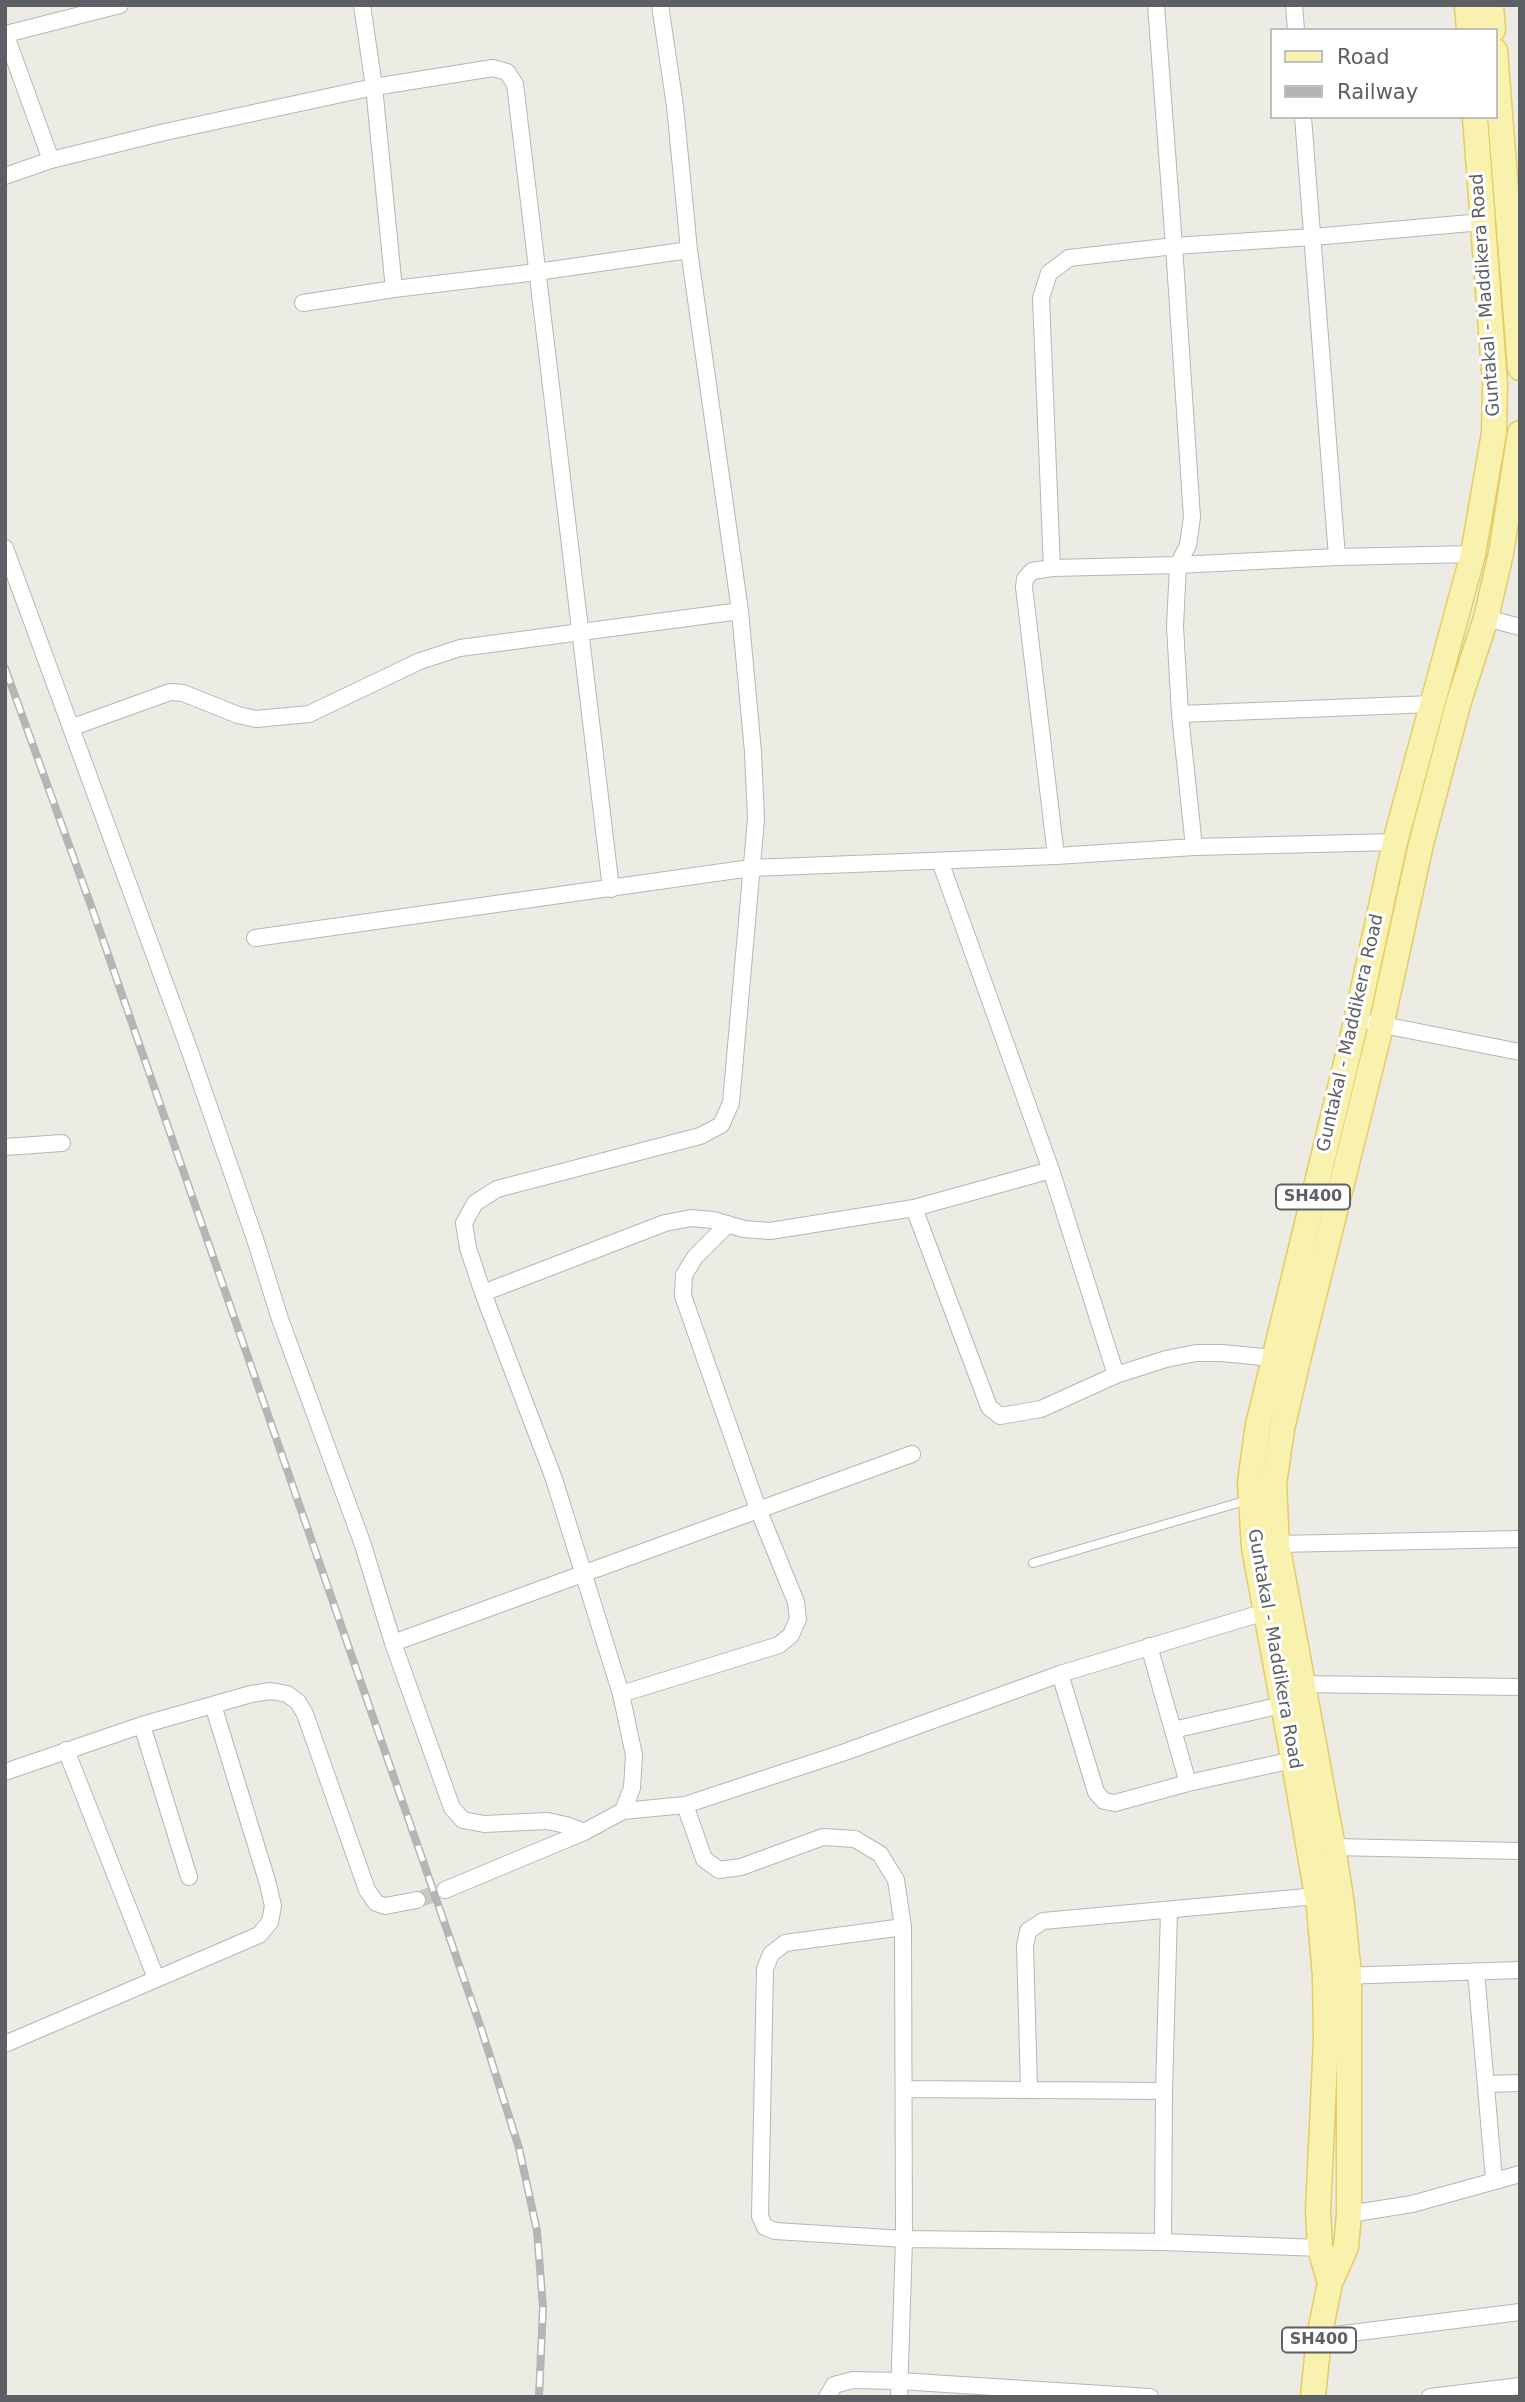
<!DOCTYPE html>
<style>
body{margin:0}
#map{position:relative;width:1525px;height:2402px;overflow:hidden;background:#edece4;font-family:"DejaVu Sans",sans-serif}
canvas{display:block}
.frame{position:absolute;inset:0;border:7px solid #5c5f63;pointer-events:none}
.legend{position:absolute;left:1270px;top:28px;width:228px;height:91px;box-sizing:border-box;background:#fff;border:2px solid #bebfc1;margin:0;padding:9px 12px;list-style:none;font-size:21px;color:#5c5f63}
.legend li{display:flex;align-items:center;gap:14px;height:35px}
.legend b{width:35px;border:2px solid #bebfc1}
</style>
<div id="map">
<canvas width="1525" height="2402"></canvas>
<div class="frame"></div>
<ul class="legend">
<li><b style="height:9px;background:#f8f2ae"></b>Road</li>
<li><b style="height:9px;background:#b4b5b5"></b>Railway</li>
</ul>
</div>
<script>
const g = document.querySelector('canvas').getContext('2d');
g.lineJoin = 'round';
const toPath = rows => new Path2D(rows.map(r => 'M' + r).join(''));
function stroke(path, color, width, dash) { g.strokeStyle = color; g.lineWidth = width; g.lineCap = dash ? 'butt' : 'round'; g.setLineDash(dash || []); g.stroke(path); }
function write(font, color, halo, rows, align = 'center') {
  g.font = font + ' "DejaVu Sans",sans-serif'; g.lineWidth = 6; g.setLineDash([]); g.textBaseline = 'middle'; g.strokeStyle = halo; g.fillStyle = color; for (const [text, x, y, turn = 0] of rows) {
    g.save(); g.translate(x, y); g.rotate((+turn || 0) * Math.PI / 180); g.textAlign = isNaN(turn) ? turn : align; if (halo) g.strokeText(text, 0, 0); g.fillText(text, 0, 0); g.restore();
  }
}
stroke(toPath([
 [417,1900,445,1890]
]), '#c9c9c4', 16, [16, 8]);
const service = toPath([
 [1033,1563,1248,1500]
]);
const minor = toPath([
 [362,5,374,87,394,289],
 [1156,5,1174,246,1192,517,1188,545,1178,565,1175,626,1180,714,1194,847],
 [1294,5,1296,30],
 [5,33,51,160],
 [6,34,120,5],
 [1303,117,1337,557],
 [5,176,51,160,165,132,374,87,493,68,507,72,515,84,611,889],
 [303,303,394,289,537,272,689,250],
 [5,548,189,1049,255,1239,280,1319,363,1545,393,1643,452,1808,463,1820,484,1824,547,1821,566,1825,584,1832],
 [1052,568,1041,298,1049,273,1069,258,1174,246,1313,237,1482,222],
 [1486,618,1520,627],
 [1180,714,1432,704],
 [73,727,170,692,183,693,238,715,256,719,309,714,420,661,460,648,740,611],
 [1056,856,1024,587,1025,579,1032,571,1052,568,1178,565,1337,557,1473,554],
 [940,861,1051,1170,1116,1375],
 [255,938,751,868,1056,856,1194,847,1395,842],
 [1373,1023,1520,1052],
 [5,1147,62,1143],
 [914,1208,989,1407,1000,1416,1041,1409,1116,1375,1166,1359,1196,1353,1222,1353,1273,1358],
 [483,1293,665,1223,691,1218,713,1220,744,1229,770,1231,914,1208,1051,1170],
 [1277,1544,1520,1539],
 [393,1643,912,1454],
 [1149,1646,1188,1783],
 [1060,1674,1096,1792,1104,1801,1115,1803,1188,1783,1293,1760],
 [1302,1684,1520,1687],
 [621,1694,779,1645,791,1635,798,1619,796,1602,758,1509,683,1296,684,1275,695,1257,728,1224],
 [142,1725,189,1877],
 [1173,1730,1282,1705],
 [66,1750,156,1978],
 [5,1772,142,1725,251,1694,271,1691,287,1694,298,1702,305,1714,367,1890,376,1903,385,1906,417,1900],
 [685,1805,704,1859,719,1870,741,1867,823,1837,855,1839,880,1854,896,1880,903,1927,904,2239,899,2397],
 [623,1811,685,1805,845,1752,1060,1674,1265,1612],
 [1333,1847,1520,1851],
 [445,1890,584,1832,623,1811,632,1788,634,1755,621,1694,554,1479,483,1293,468,1248,464,1223,475,1203,497,1189,700,1136,721,1125,731,1103,756,819,753,752,740,611,689,250,675,106,660,5],
 [903,1927,785,1943,771,1954,765,1969,760,2216,765,2227,775,2231,904,2239,1163,2242,1320,2248],
 [1476,1972,1494,2179],
 [1340,1976,1520,1970],
 [5,2044,259,1935,270,1922,273,1906,268,1884,213,1705],
 [1486,2084,1520,2083],
 [904,2089,1164,2091],
 [1029,2089,1025,1946,1028,1931,1043,1921,1317,1896],
 [1349,2214,1412,2204,1520,2174],
 [1163,2242,1164,2091,1169,1911],
 [1319,2337,1520,2312],
 [827,2397,834,2385,853,2380,899,2381,1150,2397],
 [1430,2397,1520,2386]
]);
const primary = toPath([
 [1467,5,1469,30],
 [1491,5,1493,30],
 [1495,51,1520,368],
 [1330,2283,1320,2248,1318,2211,1326,2039,1325,1976,1319,1908,1298,1785,1254,1548,1250,1482,1258,1425,1355,1026,1395,842,1473,554,1494,433,1495,384,1475,117],
 [1313,2397,1319,2337,1330,2283,1346,2247,1349,2214,1349,1975,1342,1905,1333,1847,1277,1544,1274,1484,1282,1429,1297,1364,1381,1026,1421,844,1459,701,1486,618,1501,553,1520,433]
]);
stroke(service, '#b4b6ba', 10);
stroke(minor, '#b4b6ba', 18);
stroke(primary, '#e5cc65', 27);
stroke(service, '#fff', 8);
stroke(minor, '#fff', 16);
stroke(primary, '#f8f2ae', 24);
const rail = toPath([
 [5,668,94,914,481,2028,519,2148,537,2231,543,2307,539,2397]
]);
stroke(rail, '#b4b5b5', 8);
stroke(rail, '#fff', 5, [16]);
for (const [x, y, w] of [
 [1313,1197,74],
 [1319,2340,74]
]) { const box = new Path2D(); box.roundRect(x - w / 2, y - 12.5, w, 25, 5); g.fillStyle = '#fff'; g.fill(box); stroke(box, '#5c5f63', 2); }
write('bold 16px', '#5c5f63', null, [
 ["SH400",1313,1197],
 ["SH400",1319,2340]
]);
write('18px', '#5c5f63', '#fff', [
 ["Guntakal - Maddikera Road",1486,295,-94],
 ["Guntakal - Maddikera Road",1351,1033,-77],
 ["Guntakal - Maddikera Road",1274,1649,80]
]);
</script>
